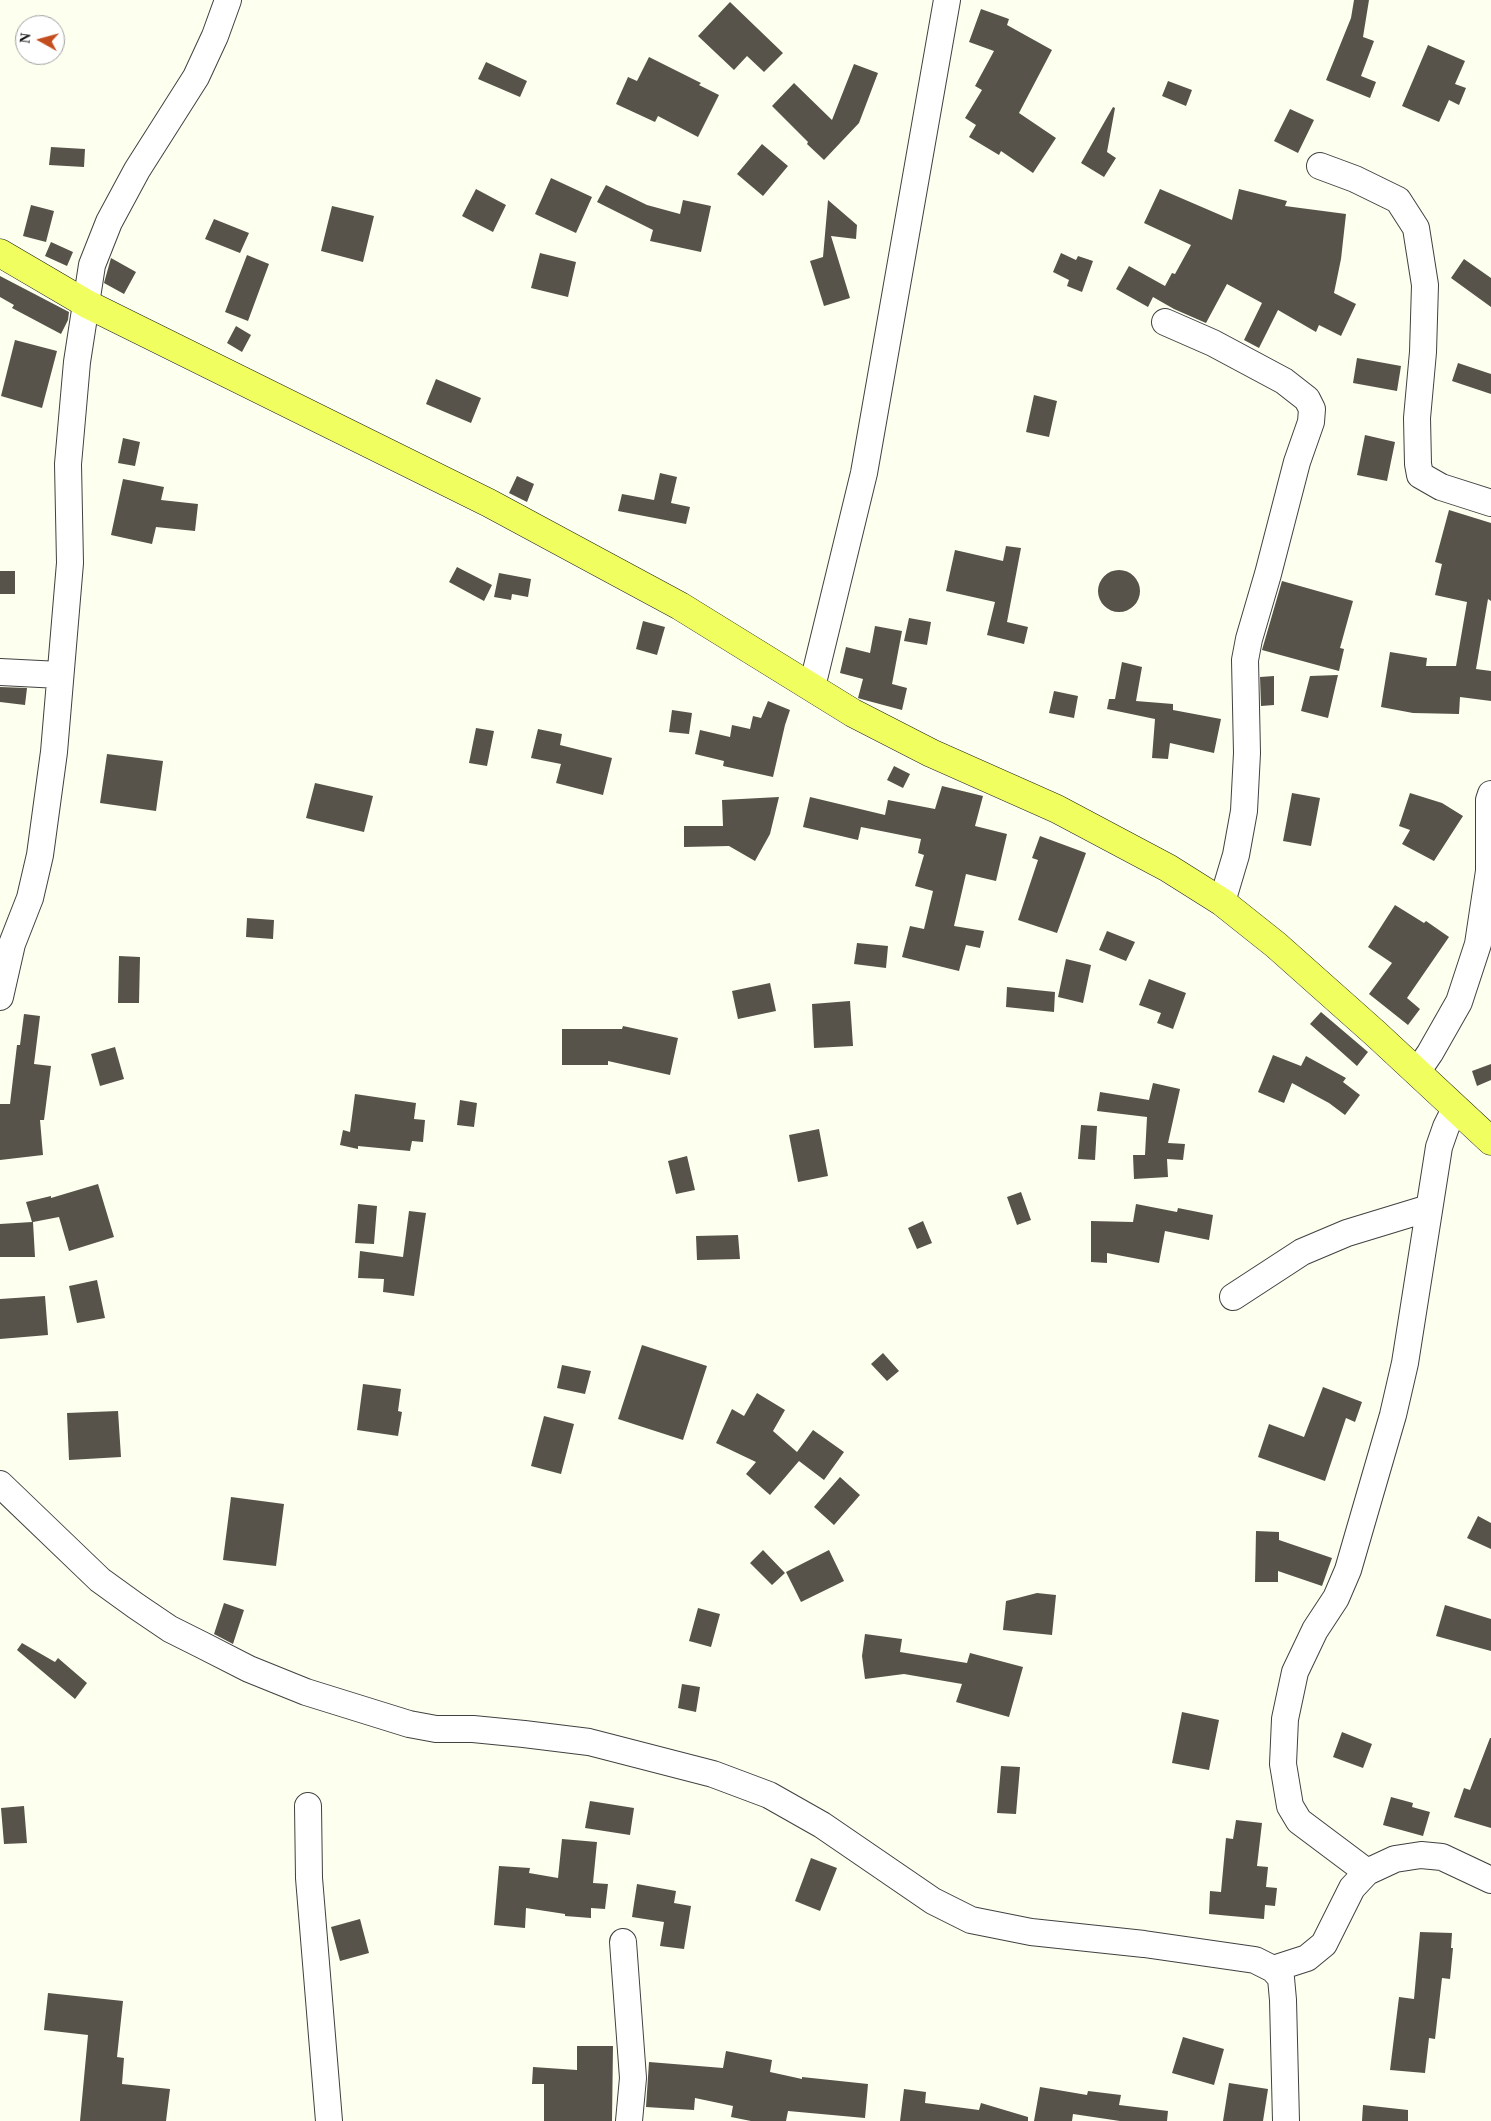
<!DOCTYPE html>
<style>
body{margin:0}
#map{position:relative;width:1491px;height:2121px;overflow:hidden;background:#fdffef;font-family:"Times New Roman",serif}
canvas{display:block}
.north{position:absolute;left:15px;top:15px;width:50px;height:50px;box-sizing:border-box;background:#fff;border:1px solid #9f9f9f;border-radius:50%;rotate:277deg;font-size:14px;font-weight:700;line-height:20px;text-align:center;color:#0e0e0e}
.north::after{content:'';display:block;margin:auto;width:18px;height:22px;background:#c44d1f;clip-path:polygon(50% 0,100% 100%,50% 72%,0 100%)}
</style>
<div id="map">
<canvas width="1491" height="2121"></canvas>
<div class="north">N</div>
</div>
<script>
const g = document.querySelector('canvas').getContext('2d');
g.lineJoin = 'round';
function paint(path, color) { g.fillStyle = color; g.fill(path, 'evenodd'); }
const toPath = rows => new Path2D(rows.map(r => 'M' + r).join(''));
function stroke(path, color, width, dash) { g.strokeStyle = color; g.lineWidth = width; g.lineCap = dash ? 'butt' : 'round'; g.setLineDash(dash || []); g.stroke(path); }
paint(toPath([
 [1354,0,1369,0,1363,37,1374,41,1361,76,1376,82,1370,98,1326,80,1351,18],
 [730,2,783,53,764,72,747,56,734,70,698,36],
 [981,9,1009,19,1007,25,1052,50,1019,113,1056,138,1033,173,1001,151,999,155,969,137,976,125,965,118,982,90,975,86,994,51,969,42],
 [1428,45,1465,61,1455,84,1466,88,1459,105,1449,100,1439,122,1402,106],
 [649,57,701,83,699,85,719,95,698,137,658,116,655,122,616,104,628,77,637,81],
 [486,62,527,81,520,97,478,79],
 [854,64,878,73,859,123,824,160,807,144,808,142,772,106,794,83,832,120],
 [1168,81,1192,90,1186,106,1162,96],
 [1113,107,1115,108,1107,152,1116,158,1104,177,1081,163],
 [1290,109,1314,120,1298,153,1274,141],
 [762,144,788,166,763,196,737,174],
 [51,147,85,149,84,167,49,165],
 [551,178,592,197,576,233,535,214],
 [606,185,647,205,680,214,683,200,711,206,701,252,650,241,653,230,597,202],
 [476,189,506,205,493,232,462,216],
 [1160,189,1232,220,1239,189,1287,201,1285,206,1346,214,1341,259,1334,293,1356,304,1341,336,1319,325,1316,332,1278,310,1259,348,1244,340,1262,303,1227,284,1206,323,1174,309,1153,297,1148,307,1116,289,1129,266,1165,286,1172,273,1175,274,1191,245,1144,223],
 [828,200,857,225,856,239,831,236,850,298,824,306,810,261,823,257],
 [31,205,54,211,46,242,23,236],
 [332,206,374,216,363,262,321,251],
 [214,219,249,233,240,253,205,239],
 [51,242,73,252,67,266,45,256],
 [540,253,576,262,568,297,531,288],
 [1061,253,1076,260,1078,256,1093,261,1082,292,1067,286,1069,280,1053,272],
 [247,255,269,264,248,321,225,312],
 [111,258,136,272,124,294,104,283],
 [1464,259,1491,278,1491,307,1451,278],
 [0,276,69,312,68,320,61,334,12,308,14,305,0,297],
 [236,326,251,335,242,352,227,343],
 [15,340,57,351,42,408,1,396],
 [1357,358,1401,366,1397,391,1353,383],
 [1458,363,1491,374,1491,394,1452,381],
 [436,379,481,398,471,423,426,404],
 [1034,395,1057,401,1049,437,1026,432],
 [1365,435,1395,442,1387,481,1357,475],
 [123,438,140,442,135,466,118,463],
 [660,473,677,477,671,503,690,507,686,524,618,511,622,494,654,500],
 [517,476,534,484,527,502,509,493],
 [123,479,164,487,161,500,198,504,195,531,156,527,152,544,111,535],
 [1449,510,1491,523,1491,601,1488,599,1476,669,1491,671,1491,701,1460,697,1459,714,1413,713,1381,707,1390,652,1427,658,1426,666,1456,666,1467,602,1435,595,1442,564,1435,562],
 [1006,546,1021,548,1007,622,1028,627,1024,644,987,635,995,602,946,591,955,550,1003,561],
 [457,567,492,585,484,601,449,582],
 '1098 591a21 21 0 1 1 42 0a21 21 0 1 1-42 0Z',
 [0,571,15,571,15,594,0,594],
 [499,573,531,579,528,597,512,594,511,600,494,597],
 [1282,581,1353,601,1340,648,1344,649,1339,671,1262,650],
 [909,618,931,622,927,645,904,641],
 [643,621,665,627,657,655,636,649],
 [875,626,902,631,892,684,907,688,902,710,861,699,858,698,863,679,840,673,846,647,870,653],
 [1122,662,1142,667,1136,701,1173,704,1173,710,1221,719,1214,753,1170,743,1168,759,1152,758,1155,719,1107,709,1109,699,1115,699],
 [1338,675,1328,718,1301,711,1310,676],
 [1274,676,1274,705,1261,706,1260,677],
 [0,687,27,688,25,705,0,702],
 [1054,691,1078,696,1074,718,1049,713],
 [768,701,790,710,785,725,773,777,723,766,724,761,695,754,700,730,730,737,732,725,750,729,753,716,761,718],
 [672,710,692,713,689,734,669,732],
 [476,728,494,731,487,766,469,763],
 [538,729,562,734,560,745,612,758,603,795,556,783,561,764,531,758],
 [107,754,163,761,156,811,100,803],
 [894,766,910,774,903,788,887,780],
 [315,783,373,796,364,832,306,818],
 [942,786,983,796,975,826,1007,834,996,881,966,874,954,926,984,931,980,948,966,945,959,971,902,957,910,926,924,929,933,891,915,886,924,855,918,853,921,839,861,827,858,840,803,827,810,797,885,815,888,800,935,809],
 [1292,793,1320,798,1311,846,1283,841],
 [1410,793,1442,803,1463,816,1434,861,1402,844,1410,830,1399,826],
 [779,797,770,834,755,861,729,846,684,847,684,826,723,826,722,800],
 [1040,836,1086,853,1057,933,1018,920,1038,860,1032,858],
 [1395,905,1424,923,1426,921,1449,937,1407,998,1420,1009,1408,1025,1369,994,1392,963,1368,947],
 [247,918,274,920,273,939,246,937],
 [1107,931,1135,942,1126,961,1099,950],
 [857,943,888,946,886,968,854,964],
 [119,956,140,957,139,1003,118,1003],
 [1066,959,1091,965,1083,1003,1058,997],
 [1149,979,1186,993,1173,1029,1157,1023,1161,1013,1139,1005],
 [770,983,776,1011,738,1019,732,991],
 [1007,987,1055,992,1054,1012,1006,1007],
 [850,1001,853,1046,814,1048,812,1004],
 [1321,1012,1368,1052,1357,1066,1310,1024],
 [24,1014,40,1016,34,1064,51,1066,44,1120,40,1120,43,1155,0,1160,0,1104,10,1104,17,1045,20,1045],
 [623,1026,678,1038,670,1075,608,1061,608,1065,562,1065,562,1029,622,1029],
 [115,1047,124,1079,100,1086,91,1054],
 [1273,1055,1301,1066,1306,1056,1346,1078,1343,1082,1360,1095,1345,1115,1329,1103,1292,1083,1284,1103,1258,1092],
 [1491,1064,1491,1080,1477,1086,1472,1071],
 [1153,1083,1180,1089,1168,1143,1185,1144,1183,1160,1167,1159,1168,1177,1134,1179,1133,1155,1145,1155,1147,1117,1097,1111,1100,1092,1149,1100],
 [355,1094,416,1103,414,1119,425,1120,423,1142,412,1141,410,1151,358,1146,358,1149,340,1145,343,1130,350,1132],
 [460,1100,477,1103,474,1127,457,1125],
 [1081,1125,1097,1126,1095,1160,1078,1159],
 [819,1129,828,1176,798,1182,789,1135],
 [687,1156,695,1190,676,1194,668,1161],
 [98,1184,114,1237,69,1251,59,1217,33,1222,35,1257,0,1257,0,1224,32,1222,26,1202,51,1196,51,1198],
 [1021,1192,1031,1220,1017,1225,1007,1197],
 [358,1204,377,1206,374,1244,355,1243],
 [1136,1204,1177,1212,1178,1208,1213,1215,1209,1240,1165,1231,1159,1263,1107,1253,1107,1263,1091,1262,1091,1221,1133,1222],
 [409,1211,426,1213,414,1296,383,1292,384,1279,358,1278,360,1251,403,1257],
 [923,1221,932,1243,917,1249,908,1228],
 [738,1235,740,1259,697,1260,696,1236],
 [97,1280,105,1318,77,1323,69,1286],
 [45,1296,48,1335,0,1339,0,1299],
 [642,1345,707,1366,683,1440,618,1419],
 [883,1353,899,1371,887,1381,871,1364],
 [562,1365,591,1371,585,1394,557,1388],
 [363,1384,401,1389,398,1411,402,1412,398,1436,357,1430],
 [1323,1387,1362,1402,1355,1422,1346,1418,1325,1481,1258,1457,1269,1424,1304,1437],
 [757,1393,785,1410,773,1431,797,1452,813,1430,844,1452,824,1480,799,1461,770,1495,746,1474,756,1462,716,1443,732,1409,744,1416],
 [118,1411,121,1457,69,1460,67,1413],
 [544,1416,574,1424,561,1474,531,1466],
 [840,1477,860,1495,834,1525,814,1507],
 [231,1497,284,1504,276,1566,223,1560],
 [1478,1516,1491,1523,1491,1549,1467,1538],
 [1256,1531,1279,1532,1279,1540,1332,1558,1322,1586,1278,1571,1278,1582,1255,1582],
 [763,1550,785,1573,772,1585,750,1563],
 [829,1550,844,1581,801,1602,786,1572],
 [1037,1593,1056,1595,1052,1635,1003,1630,1006,1601],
 [224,1603,244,1610,233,1644,214,1634],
 [1445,1605,1491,1619,1491,1651,1436,1636],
 [698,1608,720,1614,711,1647,689,1641],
 [865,1634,902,1639,900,1652,967,1663,970,1653,1023,1667,1009,1717,956,1702,962,1684,904,1674,865,1679,862,1656],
 [22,1643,55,1662,58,1658,87,1683,75,1699,17,1650],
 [682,1684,700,1687,696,1712,678,1708],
 [1182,1712,1219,1720,1209,1770,1172,1763],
 [1342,1732,1372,1744,1363,1768,1333,1757],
 [1490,1738,1491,1738,1491,1828,1454,1817,1464,1788,1470,1790],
 [1001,1766,1020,1767,1016,1814,997,1813],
 [1391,1797,1413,1803,1412,1807,1430,1812,1423,1836,1383,1825],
 [590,1801,634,1808,630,1835,585,1828],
 [24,1806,27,1843,4,1844,1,1808],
 [1236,1820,1262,1823,1257,1866,1268,1867,1266,1887,1277,1888,1275,1906,1265,1905,1264,1919,1209,1914,1210,1891,1221,1892,1226,1838,1233,1839],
 [562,1839,597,1842,593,1883,608,1884,605,1909,591,1908,591,1918,565,1916,565,1914,526,1908,525,1928,494,1925,499,1866,530,1868,529,1873,558,1878],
 [811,1858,837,1868,820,1911,795,1901],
 [637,1884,676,1891,674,1903,691,1906,684,1949,660,1946,664,1922,632,1917],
 [360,1919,369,1953,340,1961,331,1927],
 [1420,1932,1452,1933,1451,1948,1453,1948,1450,1979,1442,1978,1435,2039,1429,2038,1425,2073,1390,2070,1399,1997,1414,1999],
 [48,1993,123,2001,117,2057,124,2058,122,2084,170,2089,166,2121,80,2121,88,2035,44,2030],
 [1183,2037,1224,2049,1214,2085,1172,2073],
 [577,2046,613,2046,612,2121,544,2121,544,2084,532,2084,533,2067,577,2070],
 [726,2051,772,2060,770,2072,802,2079,802,2077,868,2084,865,2118,788,2111,786,2121,751,2121,731,2117,733,2106,695,2098,694,2110,646,2107,649,2062,723,2068],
 [1229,2083,1268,2089,1263,2121,1223,2121],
 [1040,2087,1087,2095,1088,2091,1121,2095,1119,2105,1168,2111,1167,2121,1120,2121,1073,2114,1072,2121,1034,2121],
 [904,2089,926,2092,925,2103,979,2110,981,2103,1028,2117,1028,2121,900,2121],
 [1363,2105,1408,2110,1408,2121,1362,2121]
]), '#57534a');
const minor = toPath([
 [1320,166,1355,179,1398,200,1416,228,1425,285,1423,352,1417,418,1418,464,1420,475,1441,487,1491,503],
 [1165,322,1213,343,1284,381,1307,399,1312,409,1311,422,1297,462,1268,574,1249,639,1245,660,1247,753,1244,811,1236,855,1222,902],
 [0,672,60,675],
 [812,687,864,473,947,0],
 [0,997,12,944,30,898,40,855,54,752,70,563,68,464,77,362,92,265,109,222,137,170,196,77,215,36,228,0],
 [1417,1072,1430,1053,1459,1002,1478,944,1489,871,1489,800,1491,794],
 [1233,1297,1302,1252,1347,1233,1429,1208],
 [0,1484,100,1580,136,1606,170,1629,202,1645,249,1669,306,1692,409,1724,436,1729,473,1729,524,1734,589,1742,713,1774,769,1795,822,1825,933,1901,971,1920,1031,1932,1144,1944,1255,1960,1273,1969,1281,1978,1283,2000,1286,2121],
 [308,1806,309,1878,329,2121],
 [1367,1872,1299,1821,1290,1806,1283,1764,1285,1719,1295,1672,1315,1630,1336,1598,1348,1570,1393,1415,1405,1363,1439,1147,1446,1127,1455,1109],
 [623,1942,633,2078,629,2121],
 [1273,1969,1307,1958,1324,1944,1352,1888,1367,1872,1395,1859,1421,1855,1442,1857,1491,1880]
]);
const major = toPath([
 [0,253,87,304,489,503,680,606,853,713,931,753,1057,809,1168,868,1222,902,1276,945,1376,1034,1491,1141]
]);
stroke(minor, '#414141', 28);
stroke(major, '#1f1f1f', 29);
stroke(minor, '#fff', 26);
stroke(major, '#f1fe5f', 28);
</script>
